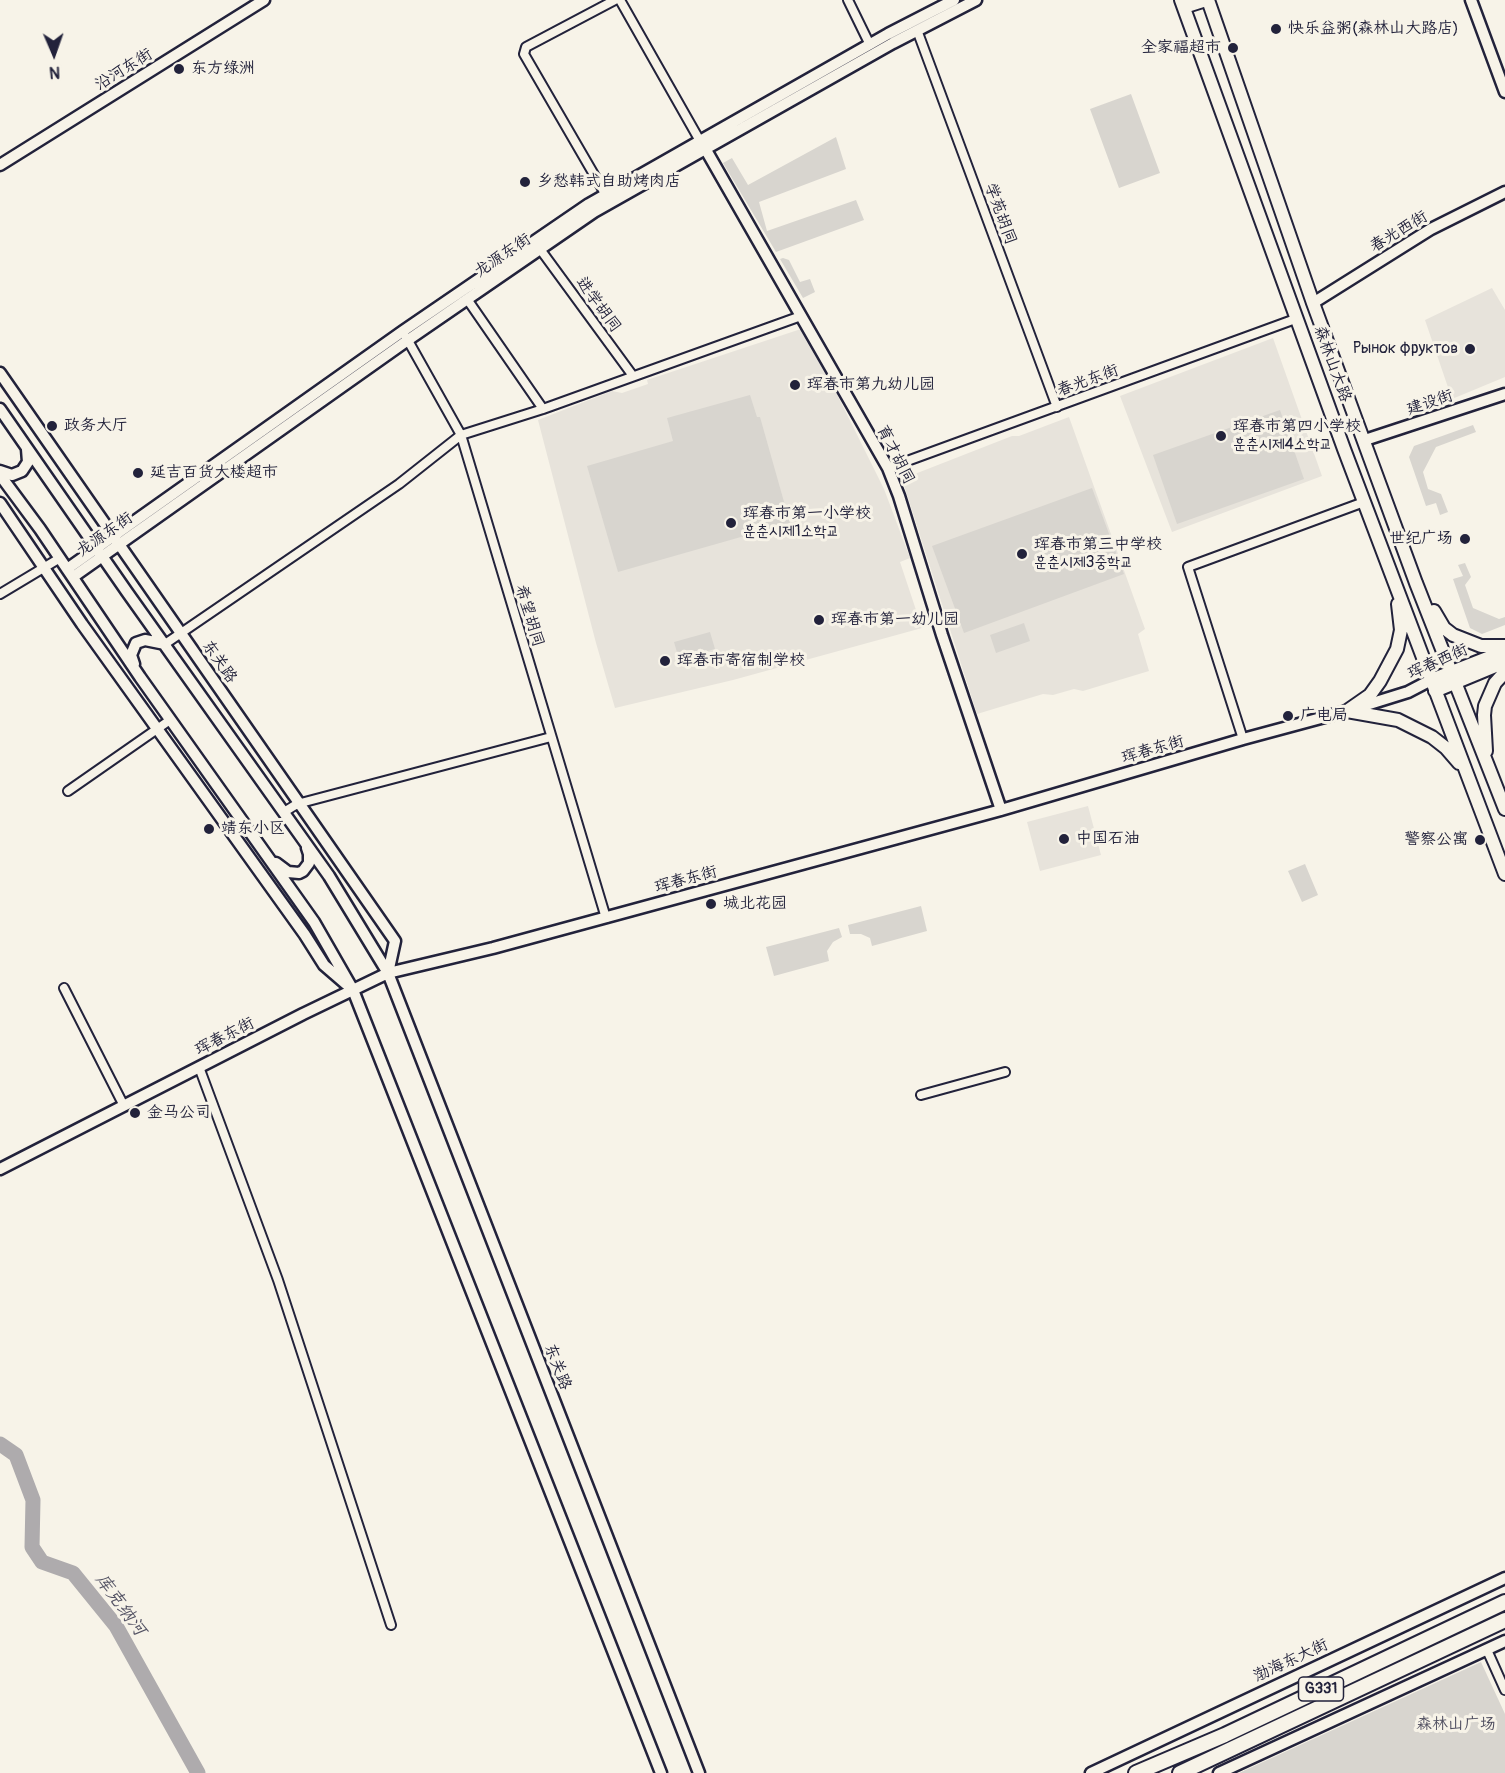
<!DOCTYPE html>
<meta charset="utf-8">
<style>
body{margin:0}
#map{position:relative;width:1505px;height:1773px;overflow:hidden;background:#f7f3e8;font-family:Pangolin,sans-serif}
canvas{display:block}
.north{position:absolute;left:24px;top:24px;width:60px;height:60px;-webkit-text-stroke:4px #f7f3e8;paint-order:stroke;rotate:178deg;font-size:16px;font-weight:700;line-height:24px;text-align:center;color:#22223b}
.north::after{content:'';display:block;margin:auto;width:21px;height:27px;background:#22223b;clip-path:polygon(50% 0,100% 100%,50% 72%,0 100%)}
</style>
<div id="map">
<canvas width="1505" height="1773"></canvas>
<div class="north">N</div>
</div>
<script>
const g = document.querySelector('canvas').getContext('2d');
g.lineJoin = 'round';
function paint(path, color) { g.fillStyle = color; g.fill(path, 'evenodd'); }
const toPath = rows => new Path2D(rows.map(r => 'M' + r).join(''));
function stroke(path, color, width, dash) { g.strokeStyle = color; g.lineWidth = width; g.lineCap = dash ? 'butt' : 'round'; g.setLineDash(dash || []); g.stroke(path); }
function write(font, color, halo, rows, align = 'center') {
  g.font = font + ' Pangolin,"LXGW WenKai TC","Poor Story",sans-serif'; g.lineWidth = 6; g.setLineDash([]); g.textBaseline = 'middle'; g.strokeStyle = halo; g.fillStyle = color; for (const [text, x, y, turn = 0] of rows) {
    g.save(); g.translate(x, y); g.rotate((+turn || 0) * Math.PI / 180); g.textAlign = isNaN(turn) ? turn : align; if (halo) g.strokeText(text, 0, 0); g.fillText(text, 0, 0); g.restore();
  }
}
paint(toPath([
 [1492,288,1505,310,1505,377,1452,399,1425,320],
 [804,328,884,489,910,558,900,562,922,628,733,680,615,708,596,643,538,420,612,391,622,393,648,384,647,380],
 [1273,338,1322,476,1172,532,1120,396],
 [1069,417,1145,629,1138,634,1149,671,1083,691,1074,689,1053,695,1043,694,977,714,902,479,1012,436,1019,436],
 [1088,806,1101,855,1040,871,1027,822]
]), '#e7e3db');
paint(toPath([
 [1131,94,1160,173,1119,188,1090,109],
 [836,137,846,169,759,202,767,231,856,200,864,220,776,252,723,163,732,158,748,185],
 [783,258,789,260,800,282,810,279,815,292,803,298,780,259],
 [750,395,757,417,760,417,790,523,618,572,587,466,673,441,667,418],
 [1280,410,1304,479,1177,524,1153,455],
 [1473,425,1476,432,1436,447,1423,472,1428,489,1441,494,1448,512,1440,515,1436,503,1426,506,1409,457,1414,446],
 [1092,488,1124,574,964,633,932,546],
 [1465,563,1471,577,1465,585,1473,608,1499,619,1505,617,1505,625,1482,634,1470,628,1453,579,1463,576,1458,565],
 [1024,623,1030,641,996,653,990,635],
 [710,632,715,649,679,659,674,642],
 [1305,864,1318,895,1302,902,1288,871],
 [921,906,927,931,872,946,870,938,861,934,850,934,848,925],
 [839,928,842,937,833,942,827,951,829,961,774,976,766,947],
 [1481,1662,1505,1714,1505,1773,1239,1773]
]), '#d8d5cf');
stroke(toPath([
 [0,1444,16,1455,33,1500,32,1547,42,1562,73,1573,116,1626,198,1773]
]), '#aeabad', 15);
const street = toPath([
 [620,0,700,141],
 [848,0,870,45],
 [917,30,1057,407],
 [607,197,524,54,526,47,615,0],
 [540,249,633,376],
 [467,299,543,409],
 [406,337,461,435,606,918],
 [888,468,1298,318],
 [0,594,60,558],
 [165,644,399,484,461,435,543,409,801,316],
 [1243,739,1188,567,1364,502],
 [68,791,170,720],
 [284,812,297,804,551,737],
 [64,988,124,1106],
 [199,1067,278,1280,391,1625],
 [921,1095,1005,1072],
 [1487,1650,1505,1690]
]);
const secondary = toPath([
 [1471,0,1505,92],
 [702,143,888,468,899,496,942,635,1001,810],
 [0,165,264,0],
 [1313,303,1431,229,1505,192],
 [0,373,395,941,388,973],
 [0,409,127,592,329,876,388,973,699,1773],
 [1365,440,1505,394],
 [0,471,12,475,22,471,28,462,27,449],
 [0,475,40,529,140,677,314,922,353,990,661,1773],
 [0,503,82,624,305,935,324,965,346,984],
 [67,569,403,331,589,204,888,34,954,0],
 [73,577,408,340,594,212,893,43,976,0],
 [134,664,131,655,136,643,145,640,165,644],
 [276,863,288,872,299,873,303,871,309,863,309,854,307,848],
 [0,1169,303,1014,388,973,493,948,1001,810,1243,739,1347,711,1408,692,1431,680],
 [1091,1773,1505,1578],
 [1219,1773,1505,1641]
]);
const primary = toPath([
 [1181,0,1344,449,1505,874],
 [1208,0,1313,303,1416,583,1505,809],
 [1184,7,1206,0],
 [1434,611,1444,628,1453,635,1481,646,1505,646],
 [1431,680,1505,651],
 [1435,691,1505,662],
 [1347,711,1370,695,1380,681,1397,649,1401,630,1398,604],
 [1347,711,1398,720,1432,737,1446,748,1459,763],
 [1486,751,1484,715,1485,706,1495,683,1505,672]
]);
const highway = toPath([
 [1136,1773,1225,1735,1505,1602],
 [1180,1773,1505,1620]
]);
stroke(street, '#22223b', 12);
stroke(secondary, '#22223b', 15);
stroke(primary, '#22223b', 16);
stroke(highway, '#22223b', 18);
stroke(street, '#f7f3e8', 8);
stroke(secondary, '#f7f3e8', 10);
stroke(primary, '#f7f3e8', 12);
stroke(highway, '#f7f3e8', 14);
for (const [x, y, r, color] of [
 [1276,29,6,"#22223b"],
 [1233,48,6,"#22223b"],
 [179,69,6,"#22223b"],
 [525,182,6,"#22223b"],
 [1470,349,6,"#22223b"],
 [795,385,6,"#22223b"],
 [52,426,6,"#22223b"],
 [1221,436,6,"#22223b"],
 [138,473,6,"#22223b"],
 [731,523,6,"#22223b"],
 [1465,539,6,"#22223b"],
 [1022,554,6,"#22223b"],
 [819,620,6,"#22223b"],
 [665,661,6,"#22223b"],
 [1288,716,6,"#22223b"],
 [209,829,6,"#22223b"],
 [1064,839,6,"#22223b"],
 [1480,840,6,"#22223b"],
 [711,904,6,"#22223b"],
 [135,1113,6,"#22223b"]
]) { const dot = new Path2D(); dot.arc(x, y, r, 0, 2 * Math.PI); g.fillStyle = color; g.fill(dot); stroke(dot, '#f7f3e8', 2); }
for (const [x, y, w] of [
 [1321,1689,45]
]) { const box = new Path2D(); box.roundRect(x - w / 2, y - 12, w, 24, 4.5); g.fillStyle = '#f7f3e8'; g.fill(box); stroke(box, '#22223b', 1.5); }
write('bold 15px', '#22223b', null, [
 ["G331",1321,1689]
]);
write('16px', '#22223b', '#f7f3e8', [
 ["快乐益粥(森林山大路店)",1288,29],
 ["全家福超市",1221,48,"right"],
 ["东方绿洲",191,69],
 ["乡愁韩式自助烤肉店",537,182],
 ["Рынок фруктов",1458,349,"right"],
 ["珲春市第九幼儿园",807,385],
 ["政务大厅",64,426],
 ["珲春市第四小学校",1233,427],
 ["훈춘시제4소학교",1233,445],
 ["延吉百货大楼超市",150,473],
 ["珲春市第一小学校",743,514],
 ["훈춘시제1소학교",743,532],
 ["世纪广场",1453,539,"right"],
 ["珲春市第三中学校",1034,545],
 ["훈춘시제3중학교",1034,563],
 ["珲春市第一幼儿园",831,620],
 ["珲春市寄宿制学校",677,661],
 ["广电局",1300,716],
 ["靖东小区",221,829],
 ["中国石油",1076,839],
 ["警察公寓",1468,840,"right"],
 ["城北花园",723,904],
 ["金马公司",147,1113]
], 'left');
write('16px', '#22223b', '#f7f3e8', [
 ["沿河东街",124,70,-32],
 ["学苑胡同",1000,214,70],
 ["春光西街",1399,232,-31],
 ["龙源东街",503,256,-34],
 ["进学胡同",598,305,54],
 ["森林山大路",1332,364,70],
 ["春光东街",1088,381,-20],
 ["建设街",1430,403,-18],
 ["育才胡同",895,455,63],
 ["龙源东街",105,535,-35],
 ["希望胡同",529,616,73],
 ["东关路",219,662,55],
 ["珲春西街",1438,662,-24],
 ["珲春东街",1153,750,-16],
 ["珲春东街",686,880,-15],
 ["珲春东街",225,1037,-27],
 ["东关路",557,1367,69],
 ["渤海东大街",1291,1661,-25]
]);
write('16px', '#504f60', '#f7f3e8', [
 ["森林山广场",1456,1725]
]);
write('italic 18px', '#535263', '#f7f3e8', [
 ["库克纳河",120,1605,54]
]);
</script>
